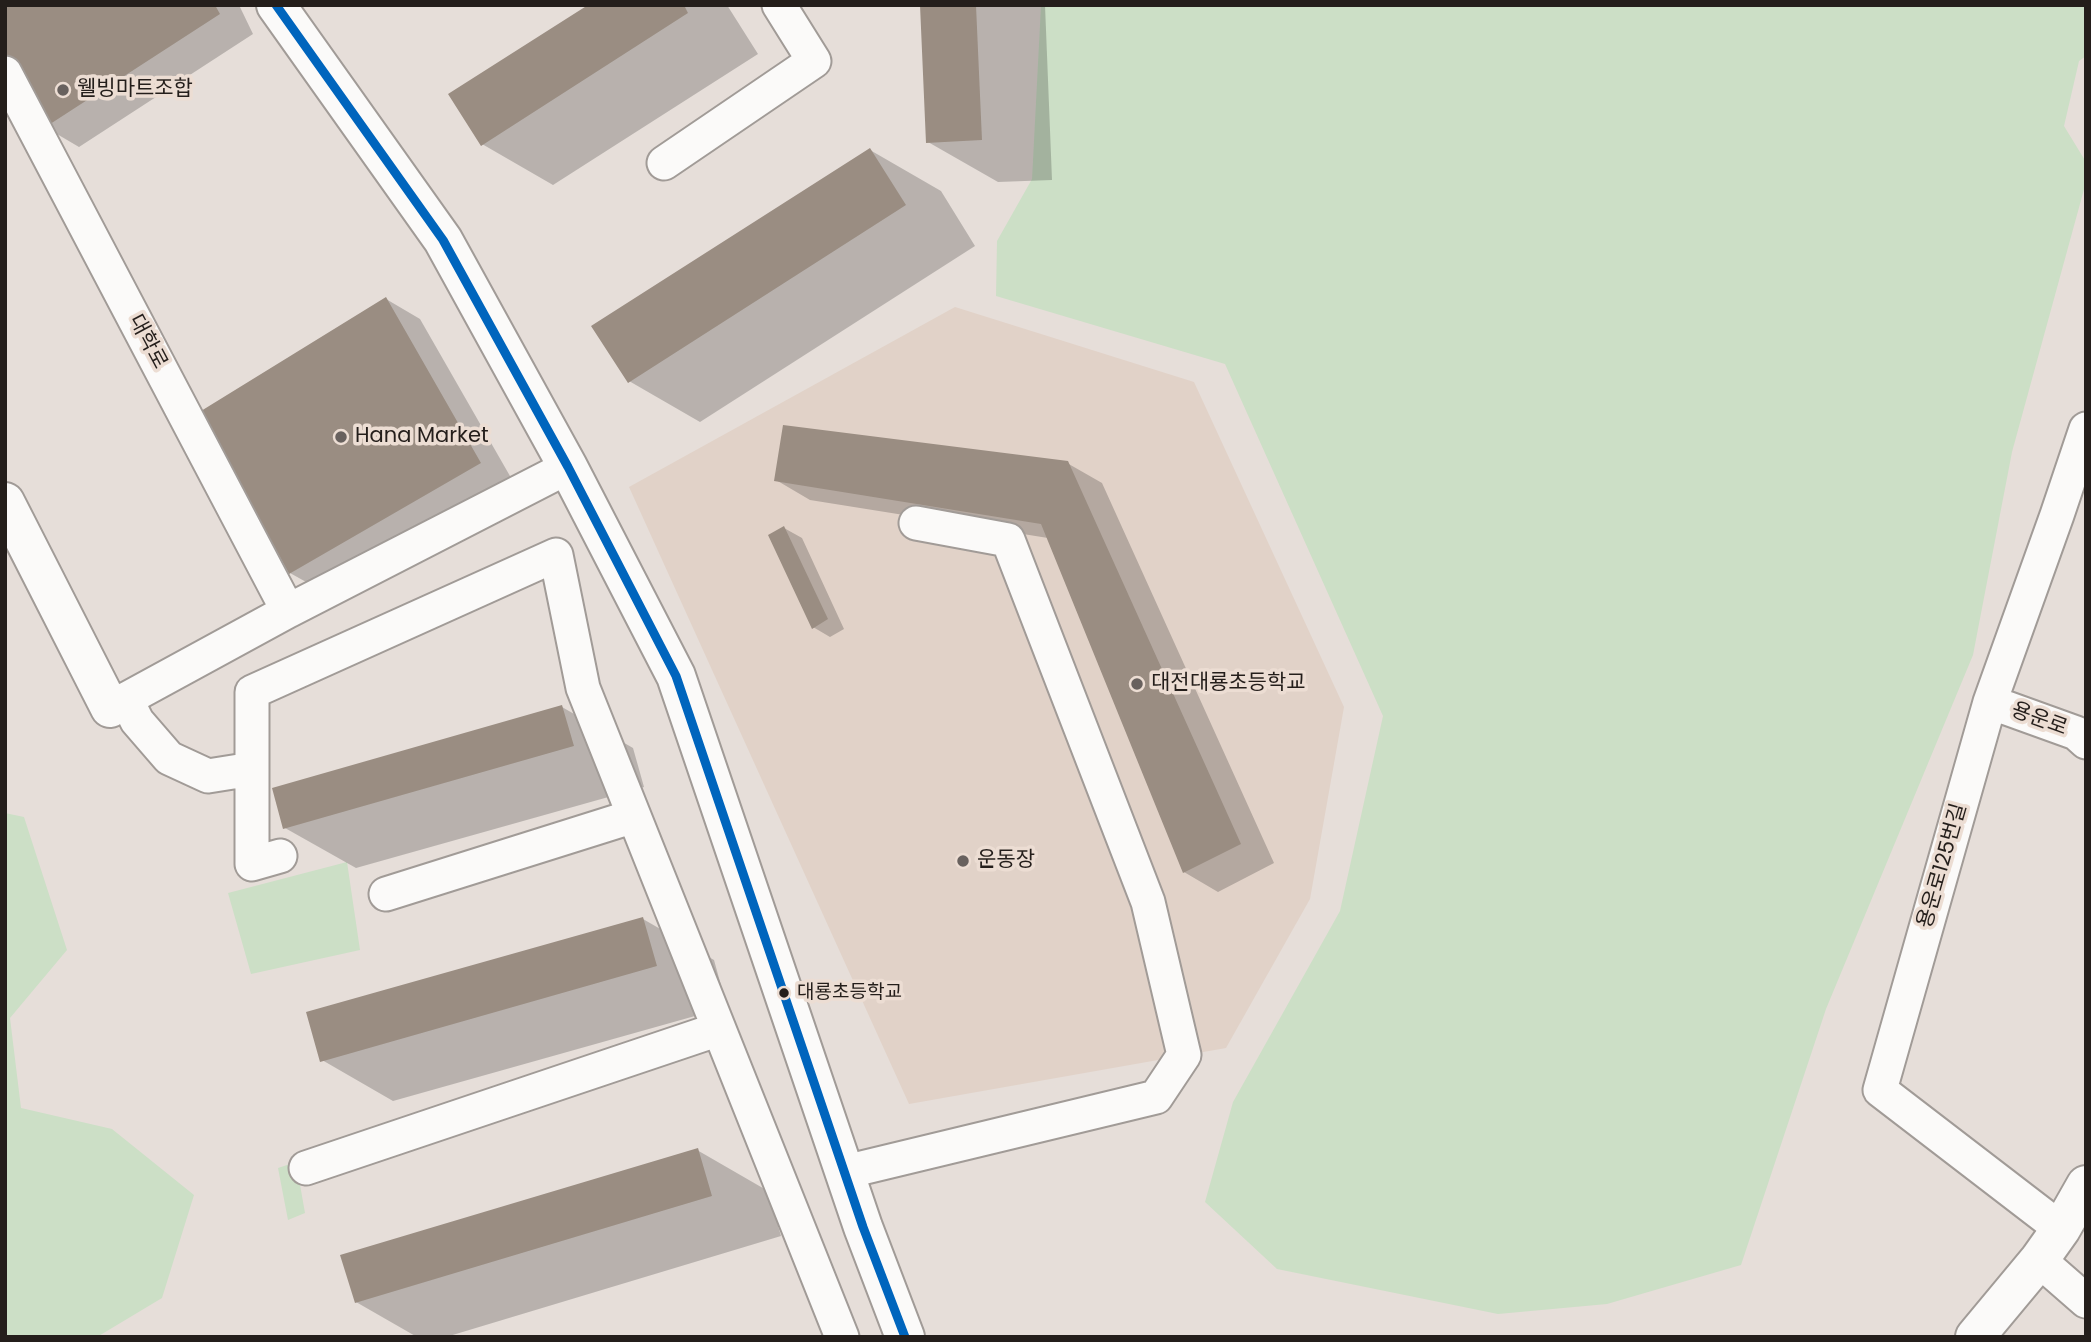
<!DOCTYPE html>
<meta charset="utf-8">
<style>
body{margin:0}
#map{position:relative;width:2091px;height:1342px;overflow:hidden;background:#e6ded9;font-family:Poppins,sans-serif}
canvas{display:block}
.frame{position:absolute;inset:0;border:7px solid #241e1b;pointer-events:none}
</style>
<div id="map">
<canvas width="2091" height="1342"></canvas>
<div class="frame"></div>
</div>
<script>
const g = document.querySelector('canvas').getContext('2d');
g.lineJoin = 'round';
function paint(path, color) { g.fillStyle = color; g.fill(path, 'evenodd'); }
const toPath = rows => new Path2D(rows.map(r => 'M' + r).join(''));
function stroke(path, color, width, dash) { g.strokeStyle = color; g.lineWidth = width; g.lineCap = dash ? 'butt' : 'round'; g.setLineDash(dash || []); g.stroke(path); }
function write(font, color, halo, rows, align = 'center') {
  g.font = font + ' Poppins,"Noto Sans KR",sans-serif'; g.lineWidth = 7; g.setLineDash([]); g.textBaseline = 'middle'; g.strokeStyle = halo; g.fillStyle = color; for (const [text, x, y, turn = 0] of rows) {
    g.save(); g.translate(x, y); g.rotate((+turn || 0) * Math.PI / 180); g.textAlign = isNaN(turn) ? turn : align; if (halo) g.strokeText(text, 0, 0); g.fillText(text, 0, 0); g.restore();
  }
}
paint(toPath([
 [955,307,1194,382,1344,707,1310,899,1226,1048,909,1104,629,487]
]), '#e1d2c8');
paint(toPath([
 [1041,5,2086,5,2086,56,2079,61,2064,126,2086,162,2086,182,2012,452,1973,655,1826,1009,1741,1265,1607,1304,1498,1314,1277,1269,1205,1202,1233,1102,1340,911,1383,716,1225,364,996,296,997,241,1032,179],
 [5,813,24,817,67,950,10,1018,21,1108,112,1129,194,1195,162,1298,97,1337,5,1337],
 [347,862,360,950,251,974,228,893],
 [296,1162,305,1213,288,1220,278,1168]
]), '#ccdfc6');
paint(toPath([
 [5,5,239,5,253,34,79,147,45,127],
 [591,5,727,5,758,54,553,185,482,144],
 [922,5,1045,5,1052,180,998,182,928,142],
 [870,150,941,191,975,246,700,422,629,381],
 [386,299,420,319,514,483,324,592,290,573],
 [1067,463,1102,483,1274,863,1218,892,1184,872,1048,538,810,500,776,480],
 [784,528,802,538,844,629,830,637,813,627],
 [562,707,633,748,644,787,356,868,285,828],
 [643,919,714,960,727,1007,393,1101,322,1060],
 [697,1150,768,1191,781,1236,446,1337,417,1337,356,1302]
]), '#0003');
paint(toPath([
 [5,5,215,5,220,14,44,128,5,52],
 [588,5,684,5,688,13,481,146,448,94],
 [920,5,976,5,982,140,926,143],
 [870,148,906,205,628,383,591,326],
 [386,297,481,463,289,574,201,411],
 [783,425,1068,461,1241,844,1183,873,1041,524,774,481],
 [784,526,828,619,812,629,768,535],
 [562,705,574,746,283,829,272,788],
 [643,917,657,966,320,1062,306,1012],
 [698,1148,712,1196,355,1303,340,1255]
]), '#9a8d82');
const street = toPath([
 [5,73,288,611],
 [664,163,814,61,779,5],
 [126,699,137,721,169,758,208,776,252,769],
 [1990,702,2076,733,2086,742],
 [110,708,288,611,568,467],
 [280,856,252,864,252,692,556,555,583,688,842,1337],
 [386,894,634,816],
 [306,1168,719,1029],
 [845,1172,1156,1097,1184,1055,1148,902,1008,540,916,523],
 [2061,1229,1880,1090,1990,702,2057,515,2086,429],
 [2039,1260,2086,1301]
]);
const secondary = toPath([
 [276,5,443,240,568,467,676,676,863,1227,905,1337],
 [5,502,110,708],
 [1975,1337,2039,1260,2061,1229,2086,1185]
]);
stroke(street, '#a19b97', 37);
stroke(secondary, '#a19b97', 42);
stroke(street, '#fbfaf9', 33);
stroke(secondary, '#fbfaf9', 38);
stroke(toPath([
 [276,5,443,240,568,467,676,676,863,1227,905,1337]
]), '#0065bd', 9);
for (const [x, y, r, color] of [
 [63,90,7,"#68615e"],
 [341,437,7,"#68615e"],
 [1137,684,7,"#68615e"],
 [963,861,7,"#68615e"],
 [784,993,6,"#241e1b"]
]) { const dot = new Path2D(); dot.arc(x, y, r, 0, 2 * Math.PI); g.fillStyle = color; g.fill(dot); stroke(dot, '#ecddd3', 2.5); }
write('19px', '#241e1b', '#ecddd3', [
 ["대룡초등학교",797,993]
], 'left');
write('21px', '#241e1b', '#ecddd3', [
 ["웰빙마트조합",77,90],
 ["Hana Market",355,437],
 ["대전대룡초등학교",1151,684],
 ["운동장",977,861]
], 'left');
write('21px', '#241e1b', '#ecddd3', [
 ["대학로",147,342,62],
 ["용운로",2039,720,20],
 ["용운로125번길",1943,866,-74]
]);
</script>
